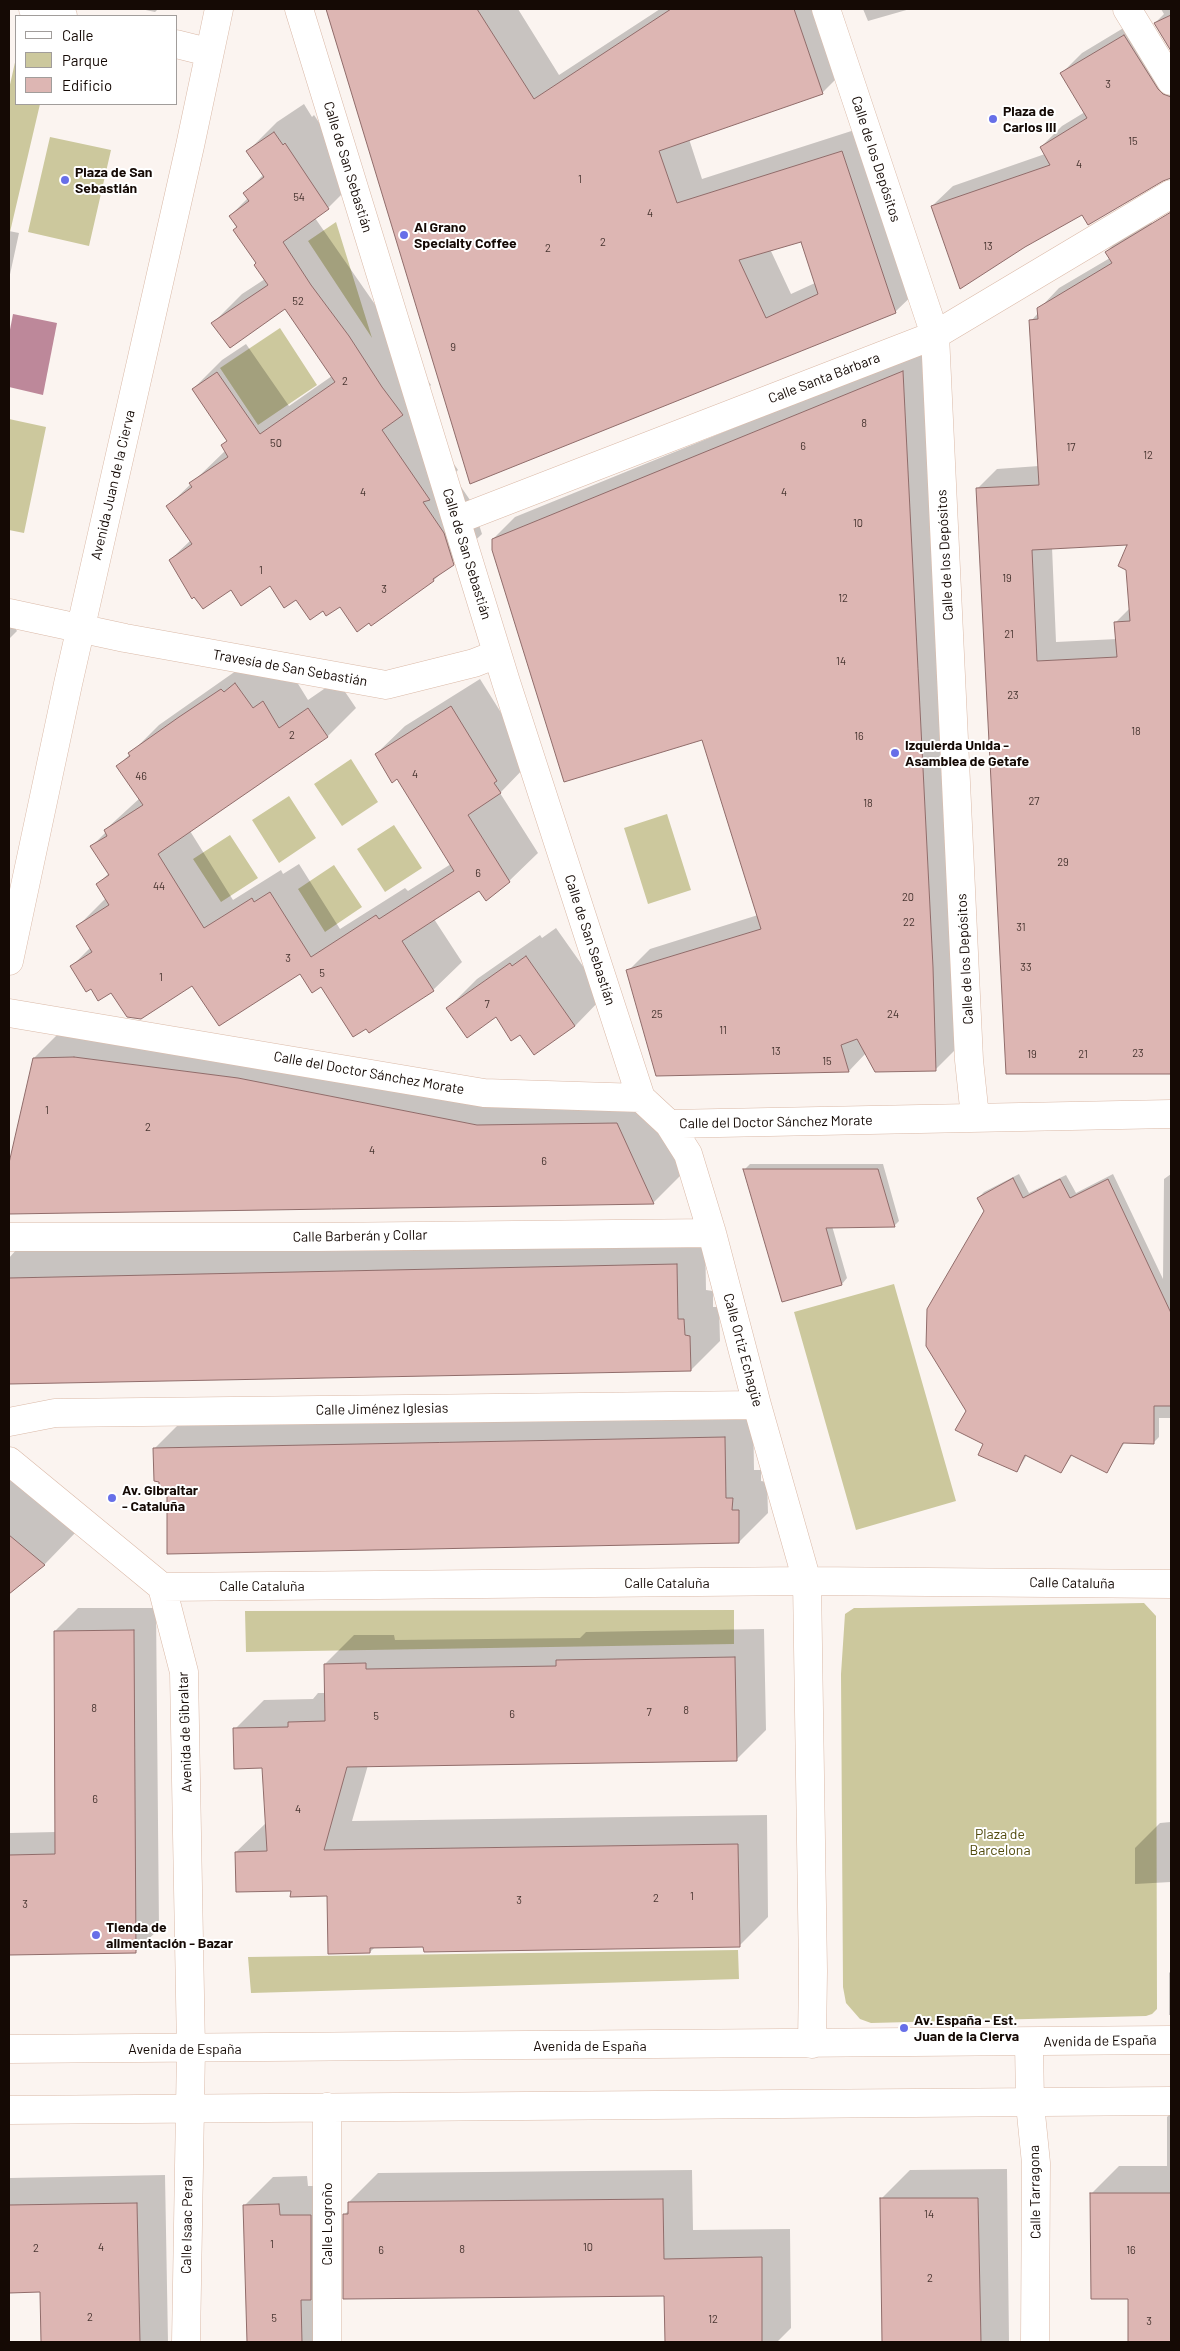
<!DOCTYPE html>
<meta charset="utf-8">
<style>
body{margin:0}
#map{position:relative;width:1180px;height:2351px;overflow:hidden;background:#fbf4f0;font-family:Barlow,sans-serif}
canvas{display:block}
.frame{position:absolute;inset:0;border:10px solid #150a05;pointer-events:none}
.legend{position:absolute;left:15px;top:15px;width:162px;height:90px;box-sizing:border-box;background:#fff;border:1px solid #a19d9b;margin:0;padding:6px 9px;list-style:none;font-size:15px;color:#150a05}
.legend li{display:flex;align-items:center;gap:10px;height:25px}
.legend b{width:25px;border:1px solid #a19d9b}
</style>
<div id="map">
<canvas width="1180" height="2351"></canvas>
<div class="frame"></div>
<ul class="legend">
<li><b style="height:6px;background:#fff"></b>Calle</li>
<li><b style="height:14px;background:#ccc89d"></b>Parque</li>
<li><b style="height:14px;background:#ddb6b3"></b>Edificio</li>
</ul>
</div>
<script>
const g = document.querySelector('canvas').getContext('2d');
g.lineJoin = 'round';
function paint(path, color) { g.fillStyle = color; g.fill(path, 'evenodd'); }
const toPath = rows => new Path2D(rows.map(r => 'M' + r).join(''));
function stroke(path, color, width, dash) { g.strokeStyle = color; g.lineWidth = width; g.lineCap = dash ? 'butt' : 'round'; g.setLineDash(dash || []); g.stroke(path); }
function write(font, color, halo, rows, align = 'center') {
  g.font = font + ' Barlow,sans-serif'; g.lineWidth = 4; g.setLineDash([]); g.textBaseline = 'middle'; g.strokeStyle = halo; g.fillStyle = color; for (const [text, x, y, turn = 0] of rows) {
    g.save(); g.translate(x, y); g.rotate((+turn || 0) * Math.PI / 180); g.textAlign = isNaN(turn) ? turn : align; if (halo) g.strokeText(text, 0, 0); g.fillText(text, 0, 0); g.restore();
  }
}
paint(toPath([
 [16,58,16,104,40,104,10,232,9,89],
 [50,137,111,150,89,246,28,232],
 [336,222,372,338,308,241],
 [280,328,317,385,258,425,220,368],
 [9,419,46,427,24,533,9,530],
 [351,759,378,802,342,826,314,784],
 [289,796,316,838,279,863,252,820],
 [667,814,691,890,648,904,624,828],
 [394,825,422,868,385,892,357,849],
 [230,835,258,878,221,902,193,859],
 [334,865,362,907,325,932,298,889],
 [894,1284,956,1501,856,1530,794,1312],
 [1144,1603,1156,1616,1156,1624,1157,2009,1152,2014,1146,2016,871,2023,860,2019,846,2003,843,1987,841,1674,845,1614,854,1608,862,1608],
 [734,1610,734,1644,246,1652,245,1611],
 [738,1950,739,1979,251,1993,248,1957]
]), '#ccc89d');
paint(toPath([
 [13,314,57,323,43,395,9,387,9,335]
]), '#bd889a');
paint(toPath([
 [141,9,158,9,155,12],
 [326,9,518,9,559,75,660,9,827,9,847,68,822,93,689,139,702,179,867,126,921,287,895,312,471,482],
 [801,240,815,283,791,294,770,249],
 [863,9,910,9,868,21],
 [1161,9,1171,9,1171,49,1155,23,1164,14],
 [1145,15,1171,55,1171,160,1082,214,932,206,953,186,1045,154,1041,147,1062,126,1085,112,1062,73,1082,53],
 [304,104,312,117,314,115,357,179,328,208,315,218,431,385,413,404,458,470,453,475,472,503,482,534,434,580,369,621,340,605,323,609,270,584,231,588,170,560,191,540,168,506,225,451,222,446,228,440,193,389,222,360,246,344,289,406,332,376,286,307,213,323,242,294,265,279,230,216,248,198,245,193,264,174,248,151,277,122],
 [1171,217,1171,1072,1007,1073,977,489,997,469,1039,466,1031,321,1039,312,1039,309,1059,288,1110,258,1106,252,1126,232,1149,218,1154,227],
 [1129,544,1130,608,1115,623,1117,639,1056,642,1052,547],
 [9,231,19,233,9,279],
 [925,350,957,1048,935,1070,866,1053,849,1071,628,971,650,949,758,915,703,738,493,539,515,517],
 [9,619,17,631,9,639],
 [264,656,281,681,292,674,308,700,337,680,356,708,328,736,190,831,233,900,281,870,283,874,299,864,340,929,405,888,408,891,451,864,397,778,376,754,405,726,480,679,525,751,528,764,500,793,538,853,509,881,480,889,434,919,462,962,433,990,322,986,301,972,111,991,91,987,71,967,91,947,78,926,106,898,98,884,109,873,92,846,106,832,105,830,140,798,118,766,159,725,250,661],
 [556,928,604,996,575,1026,520,1033,497,1016,448,1008,477,979,540,935,542,938],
 [63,1029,507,1096,646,1094,682,1174,653,1203,9,1212,9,1169,34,1058],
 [750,1164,883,1164,899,1221,894,1226,832,1226,847,1278,842,1284,782,1301,745,1169],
 [1019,1174,1029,1193,1066,1175,1076,1193,1113,1174,1163,1279,1164,1179,1171,1174,1171,1418,1159,1418,1159,1437,1154,1442,1125,1442,1106,1472,1073,1454,1061,1472,1027,1455,1017,1471,985,1443,968,1411,985,1211,978,1198,984,1192],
 [705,1235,706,1290,713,1291,713,1307,719,1307,720,1341,691,1370,9,1382,9,1258,17,1249],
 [753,1409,754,1470,761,1470,761,1481,767,1482,768,1513,739,1542,168,1491,154,1449,183,1420],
 [9,1479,76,1532,45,1564,9,1593],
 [78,1608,156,1608,159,1929,136,1951,9,1953,9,1833,56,1832,55,1631],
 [764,1629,766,1730,736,1760,368,1765,352,1821,767,1815,768,1917,739,1946,376,1946,370,1952,329,1895,292,1890,236,1852,266,1823,264,1767,235,1729,264,1700,313,1699,318,1693,326,1693,325,1664,354,1635,394,1635,395,1640,580,1638,586,1632],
 [1171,1822,1171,1882,1135,1884,1135,1848,1160,1823],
 [1171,1971,1171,2015,1169,2015,1169,1973],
 [1171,2113,1171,2342,1129,2342,1129,2298,1092,2193,1119,2166,1167,2166,1167,2117],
 [1007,2169,1009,2342,883,2342,881,2199,910,2170],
 [692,2170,693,2230,790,2229,791,2328,777,2342,666,2342,666,2295,344,2215,349,2210,349,2202,378,2173],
 [165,2175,168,2342,42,2342,41,2291,9,2291,9,2178],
 [307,2176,308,2186,340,2186,331,2342,248,2342,244,2206,273,2177]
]), '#0003');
const building = toPath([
 [326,9,477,9,534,99,671,9,794,9,823,94,659,151,677,203,842,151,896,313,470,484,326,9],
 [801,242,818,294,766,318,739,260,801,242],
 [1171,15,1171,51,1154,23,1171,15],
 [1124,35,1158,89,1163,94,1171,97,1171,178,1163,181,1088,225,1082,215,1025,247,960,289,931,206,1050,165,1040,147,1087,118,1060,73,1124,35],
 [274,132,283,145,285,143,329,209,283,242,311,285,349,336,382,387,403,415,382,430,430,500,423,502,444,533,454,565,433,579,434,581,371,626,369,623,357,632,340,607,326,616,323,611,310,620,296,600,284,608,270,586,241,606,231,590,203,609,194,597,192,599,169,560,192,544,166,506,192,487,189,483,228,457,221,445,227,441,192,389,217,372,260,434,335,382,285,309,230,348,211,323,268,285,254,265,256,263,233,230,237,227,229,216,249,201,243,193,264,177,246,151,274,132],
 [1171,212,1171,1074,1006,1074,976,488,1039,485,1029,320,1038,319,1037,308,1112,263,1105,252,1171,212],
 [1127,545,1118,566,1126,570,1130,621,1114,622,1117,657,1037,661,1032,550,1127,545],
 [903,371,933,967,936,1071,875,1072,857,1039,841,1045,849,1072,656,1076,626,970,761,929,702,740,564,782,492,550,492,539,903,371],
 [235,683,253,708,263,701,279,728,308,708,328,737,158,854,204,928,252,898,254,902,270,892,311,957,376,915,379,919,454,871,397,779,392,783,375,754,451,706,497,781,494,783,501,793,468,815,510,882,486,901,479,891,402,941,434,991,369,1033,366,1029,353,1037,321,987,312,993,300,974,219,1026,192,986,141,1019,127,1017,111,993,98,1001,91,989,86,992,70,966,92,952,76,926,109,905,96,884,109,875,90,846,107,836,104,830,143,805,116,766,130,756,128,753,179,717,221,689,224,692,235,683],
 [526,956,575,1026,534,1055,520,1035,511,1041,496,1017,467,1038,446,1008,510,963,512,966,526,956],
 [74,1057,238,1078,477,1125,617,1123,654,1204,9,1214,9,1163,33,1058,74,1057],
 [743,1169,878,1169,895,1227,826,1228,842,1285,782,1302,743,1169],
 [1013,1178,1023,1198,1060,1179,1070,1198,1108,1179,1171,1313,1171,1406,1154,1406,1154,1444,1123,1443,1107,1473,1071,1455,1061,1473,1025,1455,1017,1472,978,1455,983,1444,955,1430,966,1411,926,1346,927,1309,984,1211,977,1198,1013,1178],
 [677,1264,678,1319,684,1319,685,1335,690,1336,691,1371,9,1384,9,1278,677,1264],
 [725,1437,726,1498,733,1498,732,1510,739,1510,739,1543,167,1554,167,1493,159,1493,159,1482,154,1481,153,1448,725,1437],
 [9,1535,45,1565,9,1594,9,1535],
 [134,1630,136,1953,9,1955,9,1855,55,1854,54,1631,134,1630],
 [735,1657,737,1761,347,1767,324,1850,738,1844,740,1947,424,1952,423,1947,370,1948,370,1953,328,1954,327,1896,290,1897,291,1891,236,1892,235,1852,267,1851,262,1768,234,1769,233,1728,288,1727,288,1722,325,1721,324,1664,366,1663,366,1669,556,1666,556,1660,735,1657],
 [1090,2193,1171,2193,1171,2342,1128,2342,1128,2299,1091,2299,1090,2193],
 [880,2198,978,2198,981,2342,882,2342,880,2198],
 [663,2199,664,2259,762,2257,762,2342,665,2342,664,2296,343,2299,343,2214,348,2214,348,2202,663,2199],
 [137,2203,140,2342,41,2342,40,2292,9,2293,9,2205,137,2203],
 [279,2204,280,2215,311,2215,311,2300,301,2300,302,2342,247,2342,243,2205,279,2204]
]);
paint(building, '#ddb6b3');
stroke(building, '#906c6a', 1);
const minor = toPath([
 [33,9,63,16],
 [299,9,506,682,641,1098],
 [826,9,935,335,969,1060,975,1117],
 [1127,9,1171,81],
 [176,44,208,52],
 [457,520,935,335,1171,194],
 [9,613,125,638,386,685,474,663,497,654],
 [9,961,68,684,190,146,219,9],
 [9,1013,484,1093,641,1098,669,1124,1171,1114],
 [669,1124,688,1154,712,1233,757,1405,807,1581,813,1971,812,2044],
 [9,1237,317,1237,712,1233],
 [9,1422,55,1413,757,1405],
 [9,1461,162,1587,184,1672,191,2049,186,2342],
 [162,1587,807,1581,1171,1584],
 [1029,2042,1030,2104,1036,2163,1035,2342],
 [9,2049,1171,2040],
 [9,2110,1171,2101],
 [327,2342,327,2107]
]);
stroke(minor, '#dab9a7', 29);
stroke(minor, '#fff', 28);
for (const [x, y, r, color] of [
 [993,119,5,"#676fe8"],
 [65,180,5,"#676fe8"],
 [404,235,5,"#676fe8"],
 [895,753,5,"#676fe8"],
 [112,1498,5,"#676fe8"],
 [96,1935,5,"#676fe8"],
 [904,2028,5,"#676fe8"]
]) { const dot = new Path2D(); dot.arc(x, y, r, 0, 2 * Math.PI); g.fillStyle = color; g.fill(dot); stroke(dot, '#fff', 2); }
write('11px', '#473530', null, [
 ["3",1108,84],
 ["15",1133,141],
 ["4",1079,164],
 ["1",580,179],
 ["54",299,197],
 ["4",650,213],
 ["2",603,242],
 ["13",988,246],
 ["2",548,248],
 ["52",298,301],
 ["9",453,347],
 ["2",345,381],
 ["8",864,423],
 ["50",276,443],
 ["6",803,446],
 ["17",1071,447],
 ["12",1148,455],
 ["4",363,492],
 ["4",784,492],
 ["10",858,523],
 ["1",261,570],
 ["19",1007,578],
 ["3",384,589],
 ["12",843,598],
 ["21",1009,634],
 ["14",841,661],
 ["23",1013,695],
 ["18",1136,731],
 ["2",292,735],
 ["16",859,736],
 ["4",415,774],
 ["46",141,776],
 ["27",1034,801],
 ["18",868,803],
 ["29",1063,862],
 ["6",478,873],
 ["44",159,886],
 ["20",908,897],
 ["22",909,922],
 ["31",1021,927],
 ["3",288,958],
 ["33",1026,967],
 ["5",322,973],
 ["1",161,977],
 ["7",487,1004],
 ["25",657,1014],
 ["24",893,1014],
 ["11",723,1030],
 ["13",776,1051],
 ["23",1138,1053],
 ["19",1032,1054],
 ["21",1083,1054],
 ["15",827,1061],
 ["1",47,1110],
 ["2",148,1127],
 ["4",372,1150],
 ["6",544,1161],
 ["8",94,1708],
 ["8",686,1710],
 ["7",649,1712],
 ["6",512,1714],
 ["5",376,1716],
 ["6",95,1799],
 ["4",298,1809],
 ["1",692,1896],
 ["2",656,1898],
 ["3",519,1900],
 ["3",25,1904],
 ["14",929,2214],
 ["1",272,2244],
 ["4",101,2247],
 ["10",588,2247],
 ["2",36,2248],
 ["8",462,2249],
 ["6",381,2250],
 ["16",1131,2250],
 ["2",930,2278],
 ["2",90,2317],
 ["5",274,2318],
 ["12",713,2319],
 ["3",1149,2321]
]);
write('bold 14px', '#150a05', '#fff', [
 ["Plaza de",1003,111],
 ["Carlos III",1003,127],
 ["Plaza de San",75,172],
 ["Sebastián",75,188],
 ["Al Grano",414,227],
 ["Specialty Coffee",414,243],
 ["Izquierda Unida -",905,745],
 ["Asamblea de Getafe",905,761],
 ["Av. Gibraltar",122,1490],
 ["- Cataluña",122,1506],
 ["Tienda de",106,1927],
 ["alimentación - Bazar",106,1943],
 ["Av. España - Est.",914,2020],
 ["Juan de la Cierva",914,2036]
], 'left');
write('14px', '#150a05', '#fff', [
 ["Calle de los Depósitos",876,159,72],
 ["Calle de San Sebastián",348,167,73],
 ["Calle Santa Bárbara",824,378,-21],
 ["Avenida Juan de la Cierva",113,485,-77],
 ["Calle de San Sebastián",467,554,73],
 ["Calle de los Depósitos",945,555,-93],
 ["Travesía de San Sebastián",290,668,10],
 ["Calle de San Sebastián",590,940,72],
 ["Calle de los Depósitos",965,959,-93],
 ["Calle del Doctor Sánchez Morate",369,1073,10],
 ["Calle del Doctor Sánchez Morate",776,1122,-1],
 ["Calle Barberán y Collar",360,1236,-1],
 ["Calle Ortiz Echagüe",743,1350,75],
 ["Calle Jiménez Iglesias",382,1409,-1],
 ["Calle Cataluña",667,1583],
 ["Calle Cataluña",1072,1583,1],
 ["Calle Cataluña",262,1586],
 ["Avenida de Gibraltar",185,1732,-92],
 ["Avenida de España",1100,2041,-1],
 ["Avenida de España",590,2046],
 ["Avenida de España",185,2049],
 ["Calle Tarragona",1035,2192,-91],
 ["Calle Logroño",327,2224,-90],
 ["Calle Isaac Peral",187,2225,-89]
]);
write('14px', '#514a0c', '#fff', [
 ["Plaza de",1000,1834],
 ["Barcelona",1000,1850]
]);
</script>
